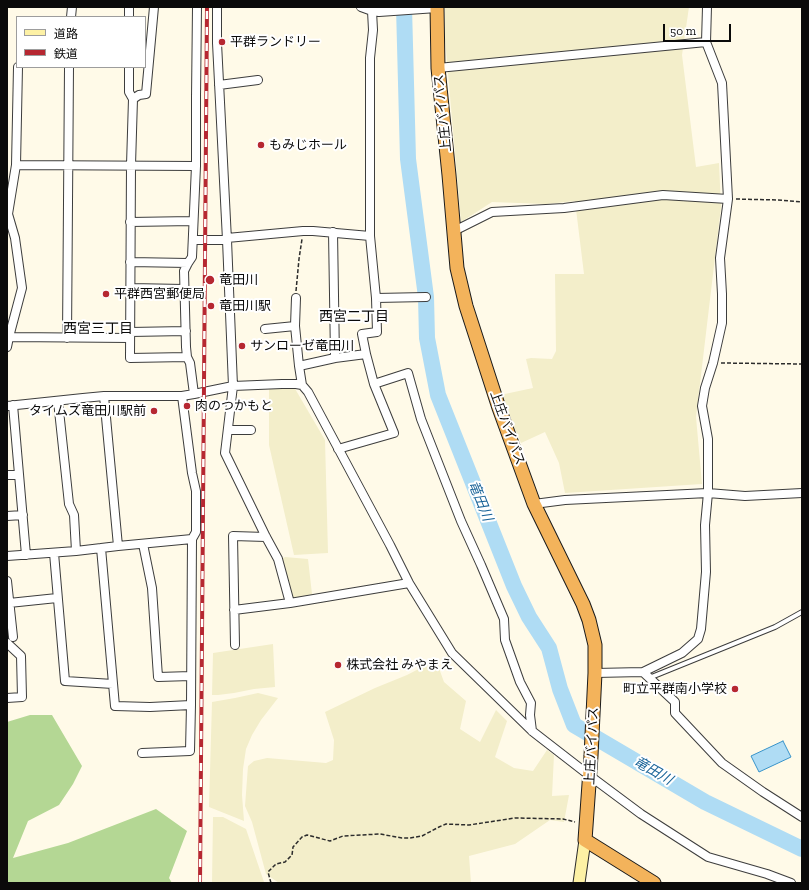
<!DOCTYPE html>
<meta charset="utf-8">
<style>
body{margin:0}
#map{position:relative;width:809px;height:890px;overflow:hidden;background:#fffae8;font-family:"Zilla Slab","Noto Sans JP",serif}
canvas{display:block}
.frame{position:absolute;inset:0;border:8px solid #0a0a0a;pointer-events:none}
.legend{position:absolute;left:16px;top:16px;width:130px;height:52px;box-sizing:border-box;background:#fff;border:1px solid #9d9d9d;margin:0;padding:5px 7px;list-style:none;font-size:12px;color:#0a0a0a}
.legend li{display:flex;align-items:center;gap:8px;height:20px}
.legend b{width:20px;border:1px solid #9d9d9d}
.scale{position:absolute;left:663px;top:24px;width:68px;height:18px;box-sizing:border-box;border:2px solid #0a0a0a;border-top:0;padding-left:5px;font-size:12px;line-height:14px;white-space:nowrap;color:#0a0a0a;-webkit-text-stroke:3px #fff;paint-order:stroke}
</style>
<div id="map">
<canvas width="809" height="890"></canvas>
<div class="frame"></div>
<ul class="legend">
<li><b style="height:5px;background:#fdf1a5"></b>道路</li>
<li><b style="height:5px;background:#b62731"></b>鉄道</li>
</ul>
<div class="scale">50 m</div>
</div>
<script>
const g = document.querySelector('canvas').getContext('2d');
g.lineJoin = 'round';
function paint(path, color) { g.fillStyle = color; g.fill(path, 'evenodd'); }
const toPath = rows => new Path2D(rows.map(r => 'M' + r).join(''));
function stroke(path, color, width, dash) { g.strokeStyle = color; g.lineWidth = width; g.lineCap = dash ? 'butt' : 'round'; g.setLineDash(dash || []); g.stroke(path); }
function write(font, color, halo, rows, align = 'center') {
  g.font = font + ' "Zilla Slab","Noto Sans JP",serif'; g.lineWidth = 4; g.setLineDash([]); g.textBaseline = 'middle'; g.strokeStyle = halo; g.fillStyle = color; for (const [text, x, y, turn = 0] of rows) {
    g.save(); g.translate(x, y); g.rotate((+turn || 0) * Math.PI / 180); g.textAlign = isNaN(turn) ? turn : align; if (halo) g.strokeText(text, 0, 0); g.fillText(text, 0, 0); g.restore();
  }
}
paint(toPath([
 [445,7,689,7,682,55,696,167,719,163,721,207,696,417,702,484,565,493,559,463,545,432,521,443,500,395,533,388,526,359,531,358,552,359,556,351,555,274,584,274,575,201,546,204,492,202,461,222,445,39],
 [269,387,294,387,325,440,328,553,294,555,269,445],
 [285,557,308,559,312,594,292,599,280,560],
 [273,644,275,687,254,689,234,693,218,695,212,695,213,653],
 [438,659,440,671,444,682,466,701,460,729,480,742,496,710,507,721,495,757,514,768,533,771,547,750,554,755,552,796,569,795,564,822,550,820,515,844,469,856,471,883,279,883,266,874,252,822,245,806,248,766,254,761,267,758,326,763,333,760,334,740,325,712,375,688,407,675],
 [258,693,278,698,261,720,252,735,246,749,243,769,242,795,244,821,209,807,212,702,235,698],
 [213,817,223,817,246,829,264,882,263,883,212,883]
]), '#f3eeca');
paint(toPath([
 [30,715,52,715,82,766,73,784,59,805,28,821,13,858,68,843,156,809,187,831,169,878,172,883,7,883,7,722]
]), '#b4d794');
const water = toPath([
 [783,741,791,757,759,772,751,756,783,741]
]);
paint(water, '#afdcf4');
stroke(water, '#3893c9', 1);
stroke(toPath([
 [404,7,408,159,426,297,427,338,438,395,514,586,529,617,549,648,560,689,574,725,705,802,802,849]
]), '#afdcf4', 16);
const service = toPath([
 [649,678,775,627,802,612]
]);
const minor = toPath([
 [129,7,129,17],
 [217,7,217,43,227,240,233,386,225,453,266,537,278,559,290,603],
 [361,7,372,11,379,12,437,8],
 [71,17,72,7],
 [129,67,129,92,133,99,131,165,130,358,187,357],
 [438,68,706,42],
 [219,85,258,80],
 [133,99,139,95,146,94,154,7],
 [16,165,196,166],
 [130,222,193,221],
 [454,231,492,212,564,208,663,195,728,199],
 [333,232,335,358],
 [227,238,303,231,313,231,370,236],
 [193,240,227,240],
 [130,262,188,263],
 [130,288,184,289],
 [296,298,295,326,299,366],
 [376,298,426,297],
 [265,329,295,326],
 [130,332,186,331],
 [9,337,22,288,15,238,8,214,16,165,18,67],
 [67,338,69,67],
 [7,347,9,337,130,338],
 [374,384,408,373,421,419,461,521,481,565,504,619,505,640,520,682,531,703,530,715,532,731],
 [302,385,299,366,335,358,366,354,362,334,377,332,376,298,370,236,370,58,373,30,372,11],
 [194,394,190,363,187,357,186,347,184,271,188,263,192,257,196,166,196,97,197,7],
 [104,396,118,546],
 [58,401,69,504,74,515,76,551],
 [13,405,26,555],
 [7,406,83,398,104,396,182,396,194,394,233,386,282,384,296,384,302,385,308,392,390,545,409,583,452,653,532,731,590,776,641,814,708,857,767,874,791,883],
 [228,430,251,430],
 [338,449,394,433,374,384,366,354],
 [7,475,19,475],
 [534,504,565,500,708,493,745,496,802,493],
 [7,516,23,515],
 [143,544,152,588,158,677,191,676],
 [101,548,115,706,150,707,191,705,192,539,196,532,196,491,192,473,182,396],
 [54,553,65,681,113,684],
 [7,556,76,551,118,546,192,539],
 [7,581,13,637],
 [9,603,57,598],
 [234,610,290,603,409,583],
 [7,643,21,656,22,697,7,698],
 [235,645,233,536,266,537],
 [643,672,675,702,675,713,722,763,763,792,802,817],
 [595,673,643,672,682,653,698,639,701,629,706,572,705,525,708,493,708,439,702,406,705,388,713,363,722,323,722,294,720,258,728,199,722,83,706,42,707,7],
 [142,753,190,751,191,705]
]);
const secondary = toPath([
 [579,883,585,840]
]);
const trunk = toPath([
 [437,7,438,68,449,175,457,268,466,306,499,408,534,504,583,604,589,620,595,645,595,673,591,756,585,840,654,883]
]);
stroke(service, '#3d3d3d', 6);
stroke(minor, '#3d3d3d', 10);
stroke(secondary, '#2c2c2c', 13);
stroke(trunk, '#1b1b1b', 15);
stroke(toPath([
 [736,199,778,200,802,202],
 [296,291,299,259,302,239],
 [721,363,802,364],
 [271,883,268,872,276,864,285,862,292,855,293,847,302,837,307,835,330,841,343,836,380,834,402,838,410,838,422,836,439,827,446,824,469,825,515,818,563,819,575,822]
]), '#2c2c2c', 1.5, [4, 2]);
stroke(service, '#fff', 4);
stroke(minor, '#fff', 8);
stroke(secondary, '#fdf1a5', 11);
stroke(trunk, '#f3b35b', 13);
const rail = toPath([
 [200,883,207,7]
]);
stroke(rail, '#b62731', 4);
stroke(rail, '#fff', 2.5, [8]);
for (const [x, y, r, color] of [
 [222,42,4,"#b62731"],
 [261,145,4,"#b62731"],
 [210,280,5,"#b62731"],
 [106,294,4,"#b62731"],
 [211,306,4,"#b62731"],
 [242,346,4,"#b62731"],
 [187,406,4,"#b62731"],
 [154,411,4,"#b62731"],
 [338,665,4,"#b62731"],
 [735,689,4,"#b62731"]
]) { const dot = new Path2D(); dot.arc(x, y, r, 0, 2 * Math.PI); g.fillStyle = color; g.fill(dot); stroke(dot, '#fff', 1.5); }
write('13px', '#0a0a0a', '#fff', [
 ["平群ランドリー",230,42],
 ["もみじホール",269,145],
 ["竜田川",219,280],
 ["平群西宮郵便局",114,294],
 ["竜田川駅",219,306],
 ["サンローゼ竜田川",250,346],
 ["肉のつかもと",195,406],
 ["タイムズ竜田川駅前",146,411,"right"],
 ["株式会社 みやまえ",346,665],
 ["町立平群南小学校",727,689,"right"]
], 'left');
write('13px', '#0a0a0a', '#fff', [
 ["上庄バイパス",443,113,-96],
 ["上庄バイパス",507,428,70],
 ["上庄バイパス",592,746,-87]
]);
write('14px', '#0a0a0a', '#fff', [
 ["西宮二丁目",354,317],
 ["西宮三丁目",98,329]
]);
write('italic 14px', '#186398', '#fff', [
 ["竜田川",480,501,68],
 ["竜田川",653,771,30]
]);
</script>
